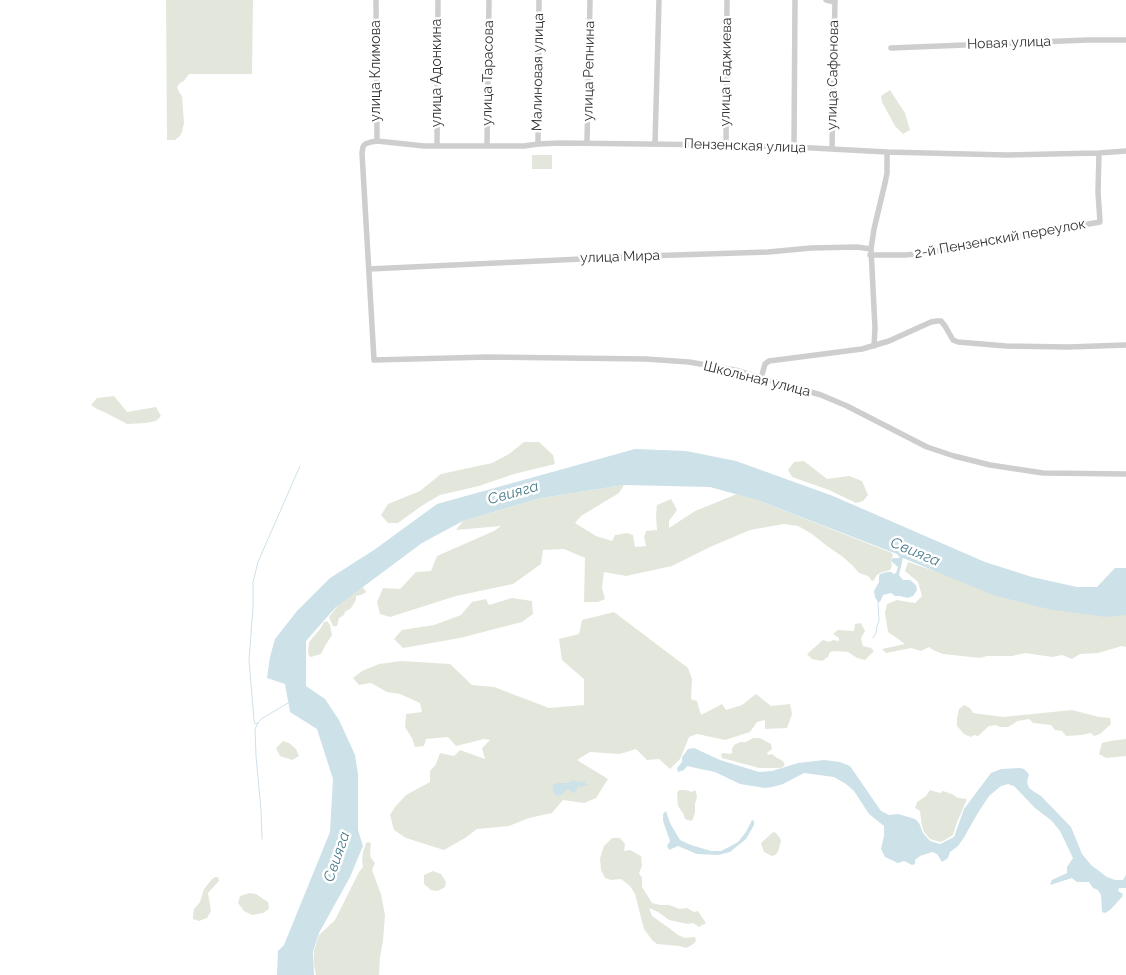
<!DOCTYPE html>
<meta charset="utf-8">
<style>
body{margin:0}
canvas{display:block;background:#fff}
</style>
<canvas width="1126" height="975"></canvas>
<script>
const g = document.querySelector('canvas').getContext('2d');
g.lineJoin = 'round';
function paint(path, color) { g.fillStyle = color; g.fill(path, 'evenodd'); }
const toPath = rows => new Path2D(rows.map(r => 'M' + r).join(''));
function stroke(path, color, width, dash) { g.strokeStyle = color; g.lineWidth = width; g.lineCap = dash ? 'butt' : 'round'; g.setLineDash(dash || []); g.stroke(path); }
function write(font, color, halo, rows, align = 'center') {
  g.font = font + ' Raleway,sans-serif'; g.lineWidth = 5; g.setLineDash([]); g.textBaseline = 'middle'; g.strokeStyle = halo; g.fillStyle = color; for (const [text, x, y, turn = 0] of rows) {
    g.save(); g.translate(x, y); g.rotate((+turn || 0) * Math.PI / 180); g.textAlign = isNaN(turn) ? turn : align; if (halo) g.strokeText(text, 0, 0); g.fillText(text, 0, 0); g.restore();
  }
}
paint(toPath([
 [166,0,253,0,252,74,189,74,184,81,180,83,177,87,179,92,182,96,184,123,182,132,180,136,175,140,167,140],
 [890,90,905,113,910,130,903,134,895,126,882,102,881,96],
 [532,155,552,155,552,169,532,169],
 [114,396,127,412,156,407,161,416,156,421,146,423,127,424,108,414,97,409,91,405,97,398],
 [524,442,539,442,553,455,555,464,514,474,479,486,440,495,423,505,398,523,388,523,381,515,388,504,420,491,441,474,492,463,509,454],
 [804,461,827,479,849,476,862,481,868,495,863,501,856,503,829,490,792,477,788,470,794,462],
 [624,485,619,493,581,516,575,523,596,536,612,541,615,535,627,533,633,535,635,547,646,546,644,537,646,531,657,530,656,515,657,505,671,499,674,504,677,510,669,521,669,528,695,511,737,494,757,500,892,553,893,555,891,561,892,566,890,570,880,573,877,575,874,580,872,581,868,576,859,573,853,566,843,557,827,546,812,534,798,526,784,524,750,530,710,547,672,566,626,576,604,572,602,588,605,599,598,602,584,602,585,558,564,549,543,550,541,564,513,584,456,596,390,617,380,614,377,602,383,588,400,589,416,572,431,571,437,556,494,531,501,526,456,530,463,521,541,498],
 [908,562,1021,600,1126,612,1126,647,1122,646,1098,653,1080,654,1072,659,1062,655,1052,657,1025,653,1012,656,987,656,980,658,943,654,933,650,929,647,921,651,911,648,886,653,882,649,905,644,888,632,885,613,887,604,897,600,915,603,922,596,918,582,905,571],
 [362,587,366,591,365,593,361,595,356,596,356,600,351,608,345,612,344,615,339,618,337,626,333,626,329,617,342,600],
 [512,598,532,601,533,614,522,622,460,638,403,648,394,639,402,630,434,625,461,615,472,602,486,599,489,605],
 [614,612,688,668,692,679,691,699,697,701,701,715,722,704,726,710,742,705,756,694,771,706,790,704,792,714,787,728,765,729,765,720,757,722,750,732,725,740,697,734,689,737,680,759,670,769,659,759,647,760,636,749,620,754,590,752,577,760,608,779,596,798,584,803,563,800,552,813,529,818,509,826,477,829,465,838,444,850,406,838,394,830,390,815,395,807,406,795,430,782,430,771,436,764,440,753,454,756,460,750,485,759,482,748,490,740,484,739,456,746,448,737,426,739,424,746,415,747,412,738,405,727,406,714,422,712,420,703,400,694,387,692,371,683,359,685,353,678,362,671,379,664,401,661,450,664,472,685,494,687,549,708,584,705,584,679,562,660,559,639,579,634,582,620],
 [327,621,330,625,332,635,325,646,321,654,311,657,309,656,308,651,309,642,320,629,324,622],
 [861,623,865,631,861,638,863,646,871,648,874,651,865,660,857,658,848,652,834,651,830,652,828,657,822,661,812,659,807,654,823,640,829,642,833,640,839,641,839,638,833,634,838,630,854,631,855,624],
 [964,705,970,708,973,713,1003,717,1072,710,1099,717,1110,718,1111,724,1100,734,1094,736,1091,733,1081,735,1066,736,1062,731,1055,730,1051,725,1033,723,1029,719,1018,721,1008,727,1000,727,995,725,989,726,978,736,974,735,971,737,964,734,957,726,957,718,959,709],
 [753,738,760,738,771,744,772,749,767,753,768,755,772,754,777,758,783,761,785,765,781,768,759,768,722,758,721,754,724,753,729,754,732,753,732,749,734,745,740,742,746,742],
 [1126,739,1126,756,1106,758,1099,754,1102,743,1110,741],
 [283,741,289,743,296,749,299,756,292,760,280,756,276,748],
 [679,790,686,790,692,792,695,790,696,792,697,797,695,804,695,812,693,819,691,821,685,819,684,815,678,806,677,793],
 [930,790,940,793,943,791,952,794,958,798,967,799,956,825,953,835,945,840,940,842,930,839,924,832,922,826,920,811,915,808,917,802,926,796],
 [774,832,776,833,780,838,781,841,778,852,775,855,772,856,764,852,761,843,772,833],
 [612,838,620,838,625,844,624,851,630,850,641,856,642,866,639,873,642,878,642,887,652,903,660,905,669,905,680,909,687,908,694,912,698,911,706,923,699,927,693,923,688,924,669,920,658,912,649,908,652,916,669,928,678,935,685,938,695,937,696,941,692,945,686,948,679,946,657,944,652,940,644,929,635,894,630,886,621,879,611,880,605,878,601,870,600,858,604,846],
 [368,842,371,843,370,854,371,858,375,863,372,870,381,894,385,915,383,941,380,957,379,975,316,975,314,965,314,951,319,935,335,920,359,872,363,867,362,861,363,852,366,843],
 [433,871,441,874,446,882,445,887,438,891,431,890,424,884,424,875],
 [215,877,218,877,219,881,208,893,211,911,207,918,199,921,193,919,193,915,194,909,200,902,204,889,212,879],
 [250,893,256,894,268,902,269,909,263,913,252,915,244,911,238,903,240,896]
]), '#e3e7db');
paint(toPath([
 [635,449,686,451,736,461,833,496,985,562,1032,577,1077,587,1097,587,1115,568,1126,568,1126,615,1105,617,1048,609,993,595,903,558,899,575,903,580,910,580,916,585,917,590,913,596,908,598,900,596,895,596,891,593,883,595,880,602,878,602,875,597,874,591,879,582,879,576,880,574,887,572,891,572,894,574,896,573,898,567,892,562,891,560,893,558,900,558,897,554,757,500,710,487,624,485,541,498,463,521,422,543,336,607,306,641,306,686,325,699,339,720,355,755,358,774,358,830,363,846,350,877,319,933,313,952,314,975,277,975,278,951,284,945,330,832,333,779,317,729,290,712,285,684,267,678,270,657,275,639,297,611,330,578,374,550,437,504],
 [694,748,720,760,759,772,772,771,798,763,824,760,840,762,850,766,881,811,889,815,898,814,915,819,919,823,923,833,930,841,940,844,954,837,964,809,991,773,1001,769,1020,768,1024,769,1029,774,1027,782,1029,788,1036,793,1041,796,1071,827,1082,854,1091,865,1107,877,1115,880,1123,880,1126,875,1126,888,1119,888,1118,891,1123,894,1122,897,1110,910,1105,913,1102,912,1101,895,1098,890,1093,888,1089,882,1077,882,1072,878,1050,885,1052,880,1067,873,1067,867,1073,858,1060,831,1052,821,1035,808,1014,786,1008,784,1001,786,989,796,979,811,963,839,958,846,950,852,948,858,942,862,937,854,932,852,920,856,915,860,915,864,912,865,904,861,898,863,885,857,881,849,884,836,884,826,869,814,854,791,846,784,834,777,804,773,783,784,772,787,765,788,740,784,715,772,696,768,687,766,684,770,678,772,677,768,682,762,682,757,688,749],
 [573,780,579,782,584,781,586,784,589,784,583,786,581,788,579,785,576,792,573,793,568,789,562,794,558,796,554,794,552,785,558,783,567,783],
 [666,811,670,823,680,840,691,845,711,851,721,851,729,847,738,842,746,832,752,820,754,821,754,825,746,839,730,852,718,855,697,854,678,846,669,850,667,846,670,841,663,821,663,814]
]), '#cde1e8');
stroke(toPath([
 [873,638,876,633,877,626,879,621,878,602],
 [288,703,261,719,258,723,255,724,254,720,249,660,253,607,253,582,258,562,300,466],
 [258,723,255,729,256,756,261,810,262,839]
]), '#cde1e8', 1);
stroke(toPath([
 [376,0,377,141],
 [826,0,835,2],
 [891,48,1087,40,1126,40],
 [587,143,590,0],
 [538,144,539,0],
 [655,144,659,0],
 [437,145,438,0],
 [487,145,489,0],
 [726,145,727,0],
 [794,147,795,0],
 [832,149,835,0],
 [1126,151,1099,153,1006,155,887,152,794,147,726,145,560,143,538,144,524,146,424,146,377,141,371,142,365,144,363,147,362,153,374,360,488,357,646,359,689,362,735,370,821,395,847,406,927,447,954,456,990,465,1043,473,1126,474],
 [870,255,906,255,924,253,1100,222,1098,192,1099,153],
 [369,269,645,256,768,252,811,248,857,247,871,249],
 [874,346,875,328,871,249,874,229,885,183,887,173,887,152],
 [761,378,765,364,769,361,862,349,889,341,931,322,937,321,941,321,945,326,953,340,958,342,1006,346,1068,347,1126,345]
]), '#cecece', 5.5);
write('14px', '#313131', '#fff', [
 ["Новая улица",1009,43,-2],
 ["улица Климова",376,71,-90],
 ["улица Репнина",589,71,-89],
 ["Малиновая улица",538,72,-89],
 ["улица Гаджиева",726,72,-89],
 ["улица Адонкина",437,73,-90],
 ["улица Тарасова",488,73,-89],
 ["улица Сафонова",833,75,-89],
 ["Пензенская улица",745,146,2],
 ["2-й Пензенский переулок",1000,239,-10],
 ["улица Мира",620,257,-2],
 ["Школьная улица",757,379,14]
]);
write('italic 15px', '#477b8b', '#fff', [
 ["Свияга",513,493,-16],
 ["Свияга",915,552,23],
 ["Свияга",337,857,-71]
]);
</script>
